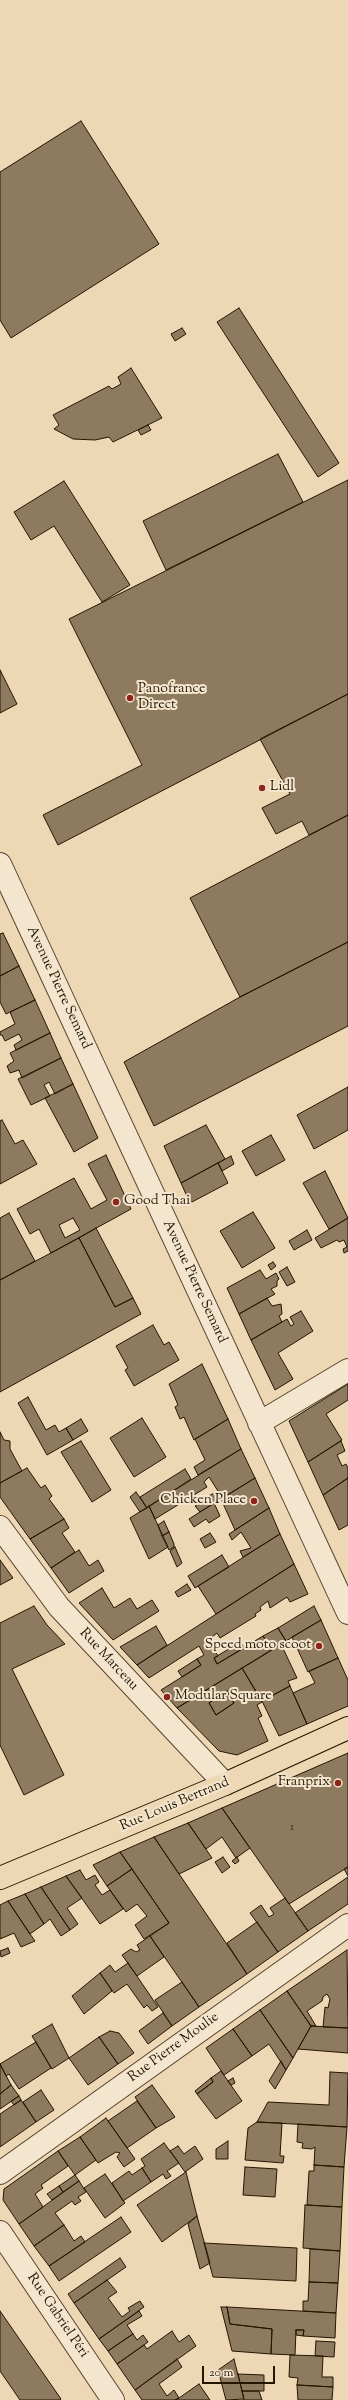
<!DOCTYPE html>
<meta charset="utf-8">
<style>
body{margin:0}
#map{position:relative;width:348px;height:2400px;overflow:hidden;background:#eed7b5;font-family:"Sorts Mill Goudy",serif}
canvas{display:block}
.scale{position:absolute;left:202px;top:2366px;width:73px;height:18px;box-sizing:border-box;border:2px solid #251602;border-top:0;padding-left:5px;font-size:12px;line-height:14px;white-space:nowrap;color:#251602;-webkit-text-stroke:3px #f4e5cf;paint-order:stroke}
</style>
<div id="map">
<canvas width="348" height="2400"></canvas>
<div class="scale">20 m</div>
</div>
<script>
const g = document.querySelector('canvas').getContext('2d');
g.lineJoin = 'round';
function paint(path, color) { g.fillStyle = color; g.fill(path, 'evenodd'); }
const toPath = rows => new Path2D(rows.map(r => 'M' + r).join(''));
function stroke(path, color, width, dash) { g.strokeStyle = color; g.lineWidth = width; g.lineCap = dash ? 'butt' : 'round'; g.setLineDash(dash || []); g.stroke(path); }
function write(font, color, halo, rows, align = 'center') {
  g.font = font + ' "Sorts Mill Goudy",serif'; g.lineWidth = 4; g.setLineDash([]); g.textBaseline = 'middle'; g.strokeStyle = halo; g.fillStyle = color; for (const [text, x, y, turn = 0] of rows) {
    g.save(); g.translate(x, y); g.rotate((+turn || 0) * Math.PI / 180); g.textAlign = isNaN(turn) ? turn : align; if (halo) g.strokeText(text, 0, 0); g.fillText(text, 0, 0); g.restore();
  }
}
const building = toPath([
 [81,121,159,244,11,338,0,320,0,172,81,121],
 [239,308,339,463,318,477,217,322,239,308],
 [182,328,186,334,175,341,171,334,182,328],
 [131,368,162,418,113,442,109,437,95,440,73,439,54,429,59,425,53,415,109,386,112,389,121,384,118,377,131,368],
 [148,425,151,430,141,435,138,430,148,425],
 [278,454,303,502,166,570,143,521,278,454],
 [348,480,348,694,58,845,43,815,142,765,69,619,348,480],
 [64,481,130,585,102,602,54,526,31,540,14,512,64,481],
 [0,670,17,704,0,713,0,670],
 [348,694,348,815,309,835,302,821,276,834,262,808,290,794,260,739,348,694],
 [348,815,348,942,240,997,190,898,348,815],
 [3,933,19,966,0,976,0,934,3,933],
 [348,942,348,1026,154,1126,124,1062,240,997,348,942],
 [19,966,35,1000,6,1014,0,1002,0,976,19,966],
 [35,1000,50,1033,16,1050,14,1045,22,1040,19,1034,5,1041,2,1035,0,1035,0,1032,15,1024,10,1012,35,1000],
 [50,1033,61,1058,22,1078,19,1070,10,1073,7,1066,14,1061,10,1053,50,1033],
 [61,1058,73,1084,55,1094,49,1082,44,1085,50,1096,31,1105,18,1079,61,1058],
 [73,1084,98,1138,74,1152,45,1098,73,1084],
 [348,1087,348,1130,314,1149,297,1115,348,1087],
 [2,1120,15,1144,23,1140,37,1164,0,1184,0,1121,2,1120],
 [206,1125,225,1159,181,1183,164,1146,206,1125],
 [271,1135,285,1160,256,1176,242,1151,271,1135],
 [106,1155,131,1209,51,1253,39,1229,30,1234,17,1209,74,1178,91,1209,107,1200,88,1164,106,1155],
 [73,1218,80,1230,65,1238,59,1225,73,1218],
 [231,1156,234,1164,222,1171,218,1163,231,1156],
 [218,1163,228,1183,190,1203,181,1183,218,1163],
 [325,1171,348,1218,329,1229,303,1183,325,1171],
 [253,1212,275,1248,242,1268,220,1231,253,1212],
 [9,1213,35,1261,0,1280,0,1218,9,1213],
 [348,1218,348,1251,344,1253,343,1249,347,1247,344,1240,339,1242,337,1240,321,1248,315,1238,348,1218],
 [96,1228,133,1298,115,1307,79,1238,96,1228],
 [307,1230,312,1240,294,1250,289,1241,307,1230],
 [79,1238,115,1307,133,1298,141,1314,0,1392,0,1280,79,1238],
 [273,1262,276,1266,271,1270,268,1265,273,1262],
 [287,1267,295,1282,287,1286,279,1272,287,1267],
 [260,1270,266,1279,276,1273,279,1279,277,1281,277,1286,271,1289,275,1294,239,1314,227,1288,260,1270],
 [267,1298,272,1306,281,1304,282,1314,279,1316,282,1322,251,1340,239,1314,267,1298],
 [301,1311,313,1331,278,1353,293,1379,275,1390,251,1340,287,1319,291,1326,294,1324,290,1317,301,1311],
 [153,1325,164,1345,169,1342,179,1360,134,1386,125,1370,128,1368,116,1346,153,1325],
 [202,1364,228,1419,194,1440,184,1417,180,1419,175,1407,178,1405,169,1384,202,1364],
 [348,1384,348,1400,326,1414,342,1440,308,1462,289,1421,348,1384],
 [28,1397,46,1430,55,1425,59,1432,66,1428,73,1440,47,1455,18,1403,28,1397],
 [142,1418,166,1457,134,1477,110,1438,142,1418],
 [81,1419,88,1431,73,1440,66,1428,81,1419],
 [228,1419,241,1449,198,1475,194,1467,205,1460,195,1439,228,1419],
 [0,1432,4,1440,10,1441,10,1449,22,1471,0,1483,0,1432],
 [81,1441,111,1490,92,1502,61,1452,81,1441],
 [341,1441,345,1451,337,1455,342,1466,346,1464,348,1468,348,1478,323,1495,308,1462,341,1441],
 [241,1449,255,1478,200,1512,195,1506,204,1501,203,1499,218,1491,209,1477,204,1482,207,1487,155,1519,149,1506,241,1449],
 [27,1468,41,1488,45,1485,52,1496,49,1499,64,1519,30,1539,0,1497,0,1483,27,1468],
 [185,1469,191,1479,147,1508,140,1497,185,1469],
 [255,1478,269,1508,235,1530,221,1499,255,1478],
 [348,1478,348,1525,339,1530,323,1495,348,1478],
 [136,1492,147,1508,140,1512,130,1497,136,1492],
 [214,1503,220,1516,209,1523,206,1519,194,1527,189,1519,214,1503],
 [149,1506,168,1547,149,1559,130,1518,149,1506],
 [269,1508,280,1534,243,1557,240,1551,251,1548,241,1532,232,1540,229,1534,269,1508],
 [64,1519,69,1528,62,1533,75,1552,51,1568,30,1539,64,1519],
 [164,1521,169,1532,162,1536,158,1525,164,1521],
 [169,1532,174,1544,174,1547,169,1550,162,1536,169,1532],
 [210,1533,216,1542,205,1548,200,1539,210,1533],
 [280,1534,294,1564,216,1614,198,1586,280,1534],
 [175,1547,182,1563,177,1567,170,1551,175,1547],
 [79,1550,89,1566,98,1560,104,1571,69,1593,51,1568,79,1550],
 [222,1555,229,1567,195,1588,188,1576,222,1555],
 [0,1560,13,1578,0,1585,0,1560],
 [294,1564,308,1594,290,1602,287,1597,270,1608,268,1601,260,1607,261,1610,255,1614,256,1616,220,1638,217,1633,208,1640,218,1656,214,1658,217,1664,263,1636,272,1650,177,1708,161,1690,201,1665,197,1659,204,1655,199,1646,149,1678,137,1665,294,1564],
 [187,1584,191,1590,178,1597,175,1592,187,1584],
 [102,1588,114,1608,130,1598,137,1609,152,1600,159,1611,113,1640,79,1603,102,1588],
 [34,1606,47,1625,65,1644,12,1669,64,1775,24,1795,0,1745,0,1623,34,1606],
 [314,1606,321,1620,286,1641,278,1628,314,1606],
 [321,1620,338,1658,308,1672,292,1637,321,1620],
 [156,1626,167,1645,137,1665,120,1647,156,1626],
 [278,1628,286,1641,272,1650,263,1636,278,1628],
 [240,1642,244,1648,217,1664,214,1658,240,1642],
 [281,1644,297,1678,288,1681,290,1686,262,1701,242,1668,281,1644],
 [338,1658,348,1680,348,1706,307,1724,293,1693,315,1683,309,1671,338,1658],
 [197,1659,201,1665,182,1677,178,1671,197,1659],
 [242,1668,262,1702,257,1705,262,1716,258,1718,268,1741,237,1755,219,1751,177,1708,242,1668],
 [227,1691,234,1703,216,1715,209,1703,227,1691],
 [290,1686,307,1724,279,1736,262,1701,290,1686],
 [227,1691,234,1703,216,1715,209,1703,227,1691],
 [348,1753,348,1867,289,1904,222,1808,348,1753],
 [222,1808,250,1848,236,1858,222,1837,206,1849,188,1823,222,1808],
 [188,1823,212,1858,179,1874,154,1837,188,1823],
 [154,1837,247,1974,199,2007,150,1936,169,1923,120,1852,154,1837],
 [120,1852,132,1869,107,1886,93,1865,120,1852],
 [223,1857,230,1867,222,1873,215,1862,223,1857],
 [237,1857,239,1861,235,1864,232,1861,237,1857],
 [348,1867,348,1876,344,1869,348,1867],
 [132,1869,169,1923,144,1939,135,1925,147,1916,137,1904,126,1912,107,1886,132,1869],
 [80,1870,86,1880,95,1875,99,1882,95,1885,102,1895,110,1890,123,1909,100,1924,66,1876,80,1870],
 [66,1876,82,1898,67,1908,78,1924,70,1930,41,1887,66,1876],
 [348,1877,348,1904,308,1931,295,1913,348,1877],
 [41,1887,70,1930,61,1936,50,1919,44,1924,25,1894,41,1887],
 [25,1894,44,1924,30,1934,8,1901,25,1894],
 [285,1898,308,1931,278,1952,250,1913,261,1905,269,1917,274,1914,270,1908,285,1898],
 [8,1901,30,1934,35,1941,21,1947,14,1933,0,1939,0,1905,8,1901],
 [257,1922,278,1952,247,1974,227,1943,257,1922],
 [150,1936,164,1957,137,1976,122,1955,131,1949,136,1952,140,1950,137,1945,150,1936],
 [8,1948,10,1953,1,1957,0,1951,8,1948],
 [347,1950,348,2028,323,2027,325,2007,328,2008,330,1999,327,1994,323,1997,322,2001,307,2011,316,2026,311,2026,287,1991,347,1950],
 [128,1963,158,2007,152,2011,147,2005,144,2008,127,1984,114,1993,100,1973,110,1965,115,1972,128,1963],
 [100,1973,112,1991,84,2014,72,1996,100,1973],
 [182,1982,199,2007,172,2026,155,2000,182,1982],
 [287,1991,311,2026,293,2058,260,2010,287,1991],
 [260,2010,293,2058,286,2070,269,2044,252,2056,233,2029,260,2010],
 [163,2013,172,2026,148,2044,139,2031,163,2013],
 [52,2024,69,2058,52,2069,32,2036,52,2024],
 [311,2026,348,2028,348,2053,298,2049,311,2026],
 [233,2029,252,2056,224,2075,206,2048,233,2029],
 [110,2031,119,2033,134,2053,118,2064,99,2037,110,2031],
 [99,2037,118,2064,88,2085,69,2058,99,2037],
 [36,2042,51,2068,19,2089,9,2074,6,2076,0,2064,36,2042],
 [281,2061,286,2070,275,2089,269,2081,281,2061],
 [0,2064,11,2085,0,2094,0,2064],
 [221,2071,242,2101,216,2119,197,2094,213,2082,211,2078,221,2071],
 [330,2072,348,2073,347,2127,257,2122,268,2102,329,2105,330,2072],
 [211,2078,213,2082,197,2094,195,2091,211,2078],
 [233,2078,235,2083,231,2085,228,2081,233,2078],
 [11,2085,19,2096,0,2109,0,2094,11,2085],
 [152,2085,175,2117,156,2128,135,2097,152,2085],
 [41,2090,54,2110,36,2122,23,2102,41,2090],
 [19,2096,21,2100,14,2105,11,2101,19,2096],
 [21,2100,36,2122,0,2147,0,2114,21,2100],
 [137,2101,156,2128,127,2148,108,2121,137,2101],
 [106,2118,135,2159,124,2167,117,2157,120,2153,116,2152,98,2163,80,2137,106,2118],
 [257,2122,282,2123,280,2156,284,2156,283,2163,245,2160,248,2128,257,2122],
 [298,2124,347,2127,344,2167,314,2165,315,2147,312,2149,302,2148,303,2143,297,2142,298,2124],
 [80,2137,96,2160,75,2175,58,2151,80,2137],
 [228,2141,228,2159,216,2159,216,2149,228,2141],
 [164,2143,179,2163,167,2171,171,2176,166,2179,163,2174,151,2182,142,2168,145,2166,141,2159,164,2143],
 [178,2146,184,2154,195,2146,203,2159,185,2172,170,2151,178,2146],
 [58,2151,68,2166,41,2185,43,2188,35,2194,43,2207,19,2224,3,2200,4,2189,58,2151],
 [314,2165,344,2167,342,2207,307,2205,309,2171,314,2171,314,2165],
 [245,2167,277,2169,275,2197,243,2195,245,2167],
 [142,2168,151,2182,123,2201,112,2183,129,2171,132,2175,142,2168],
 [186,2172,197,2216,162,2242,137,2205,186,2172],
 [105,2174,125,2203,105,2218,84,2188,105,2174],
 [75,2175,79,2181,63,2192,59,2186,75,2175],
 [79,2181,86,2192,78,2197,81,2201,75,2205,72,2201,55,2213,64,2225,34,2246,19,2224,79,2181],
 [59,2186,63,2192,52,2200,47,2194,59,2186],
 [305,2205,342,2207,340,2251,303,2248,305,2205],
 [197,2216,210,2263,200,2269,188,2224,197,2216],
 [121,2217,131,2232,59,2281,49,2266,121,2217],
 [64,2225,74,2241,81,2236,85,2242,49,2266,34,2246,64,2225],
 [204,2243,297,2248,296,2281,213,2277,204,2243],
 [310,2249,340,2251,338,2283,309,2282,310,2249],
 [120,2258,126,2267,74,2303,68,2294,120,2258],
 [107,2280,117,2292,108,2298,122,2317,130,2311,128,2308,140,2301,144,2307,99,2339,74,2303,107,2280],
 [309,2282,338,2283,336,2313,303,2311,303,2301,308,2301,309,2282],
 [221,2307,227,2307,230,2324,272,2329,271,2354,232,2351,221,2307],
 [227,2307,336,2313,335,2338,303,2336,304,2330,296,2330,295,2355,271,2354,272,2329,230,2324,227,2307],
 [0,2311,61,2399,60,2400,20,2400,0,2371,0,2311],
 [139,2311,142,2316,127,2325,133,2334,108,2351,99,2339,139,2311],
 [296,2330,304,2330,303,2336,296,2335,296,2330],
 [172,2331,179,2342,189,2335,196,2346,135,2390,117,2364,144,2345,147,2349,172,2331],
 [133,2334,137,2340,143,2335,148,2342,117,2364,108,2351,133,2334],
 [316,2341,335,2342,334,2357,315,2356,316,2341],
 [290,2355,323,2356,322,2377,333,2377,333,2387,297,2385,298,2378,289,2377,290,2355],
 [177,2359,182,2367,159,2384,167,2396,174,2390,179,2398,175,2400,142,2400,135,2390,177,2359],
 [234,2359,244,2399,226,2400,218,2370,234,2359],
 [238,2374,264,2375,264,2391,242,2391,238,2374],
 [199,2384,210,2400,175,2400,179,2398,199,2384],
 [297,2385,333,2387,332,2400,298,2400,297,2385],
 [242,2391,259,2391,262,2400,244,2400,242,2391]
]);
paint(building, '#8e7a5f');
stroke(building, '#251602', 1);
const minor = toPath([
 [0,864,348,1613],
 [259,1423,348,1370],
 [0,1527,59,1607,225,1784],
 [0,2173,348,1925],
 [0,2232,113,2400]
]);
const major = toPath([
 [0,1878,225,1784,348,1728]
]);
stroke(minor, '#57462f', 24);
stroke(major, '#251602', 24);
stroke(minor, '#f4e5cf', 22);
stroke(major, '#eed7b5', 22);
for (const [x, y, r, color] of [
 [130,698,4,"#8f2418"],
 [262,788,4,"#8f2418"],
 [116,1202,4,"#8f2418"],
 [254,1501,4,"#8f2418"],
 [319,1646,4,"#8f2418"],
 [167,1697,4,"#8f2418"],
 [338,1783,4,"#8f2418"]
]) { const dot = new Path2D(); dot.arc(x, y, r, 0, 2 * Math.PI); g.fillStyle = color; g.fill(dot); stroke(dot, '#f4e5cf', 1.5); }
write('12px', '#3f2f19', null, [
 ["1",292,1828]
]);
write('14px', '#251602', '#f4e5cf', [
 ["Panofrance",138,690],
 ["Direct",138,706],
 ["Lidl",270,788],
 ["Good Thai",124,1202],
 ["Chicken Place",246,1501,"right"],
 ["Speed moto scoot",311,1646,"right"],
 ["Modular Square",175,1697],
 ["Franprix",330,1783,"right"]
], 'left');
write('14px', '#251602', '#f4e5cf', [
 ["Avenue Pierre Semard",58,988,65],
 ["Avenue Pierre Semard",194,1282,65],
 ["Rue Marceau",108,1660,47],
 ["Rue Louis Bertrand",175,1805,-23],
 ["Rue Pierre Moulie",174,2048,-36],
 ["Rue Gabriel Péri",57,2316,56]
]);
</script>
